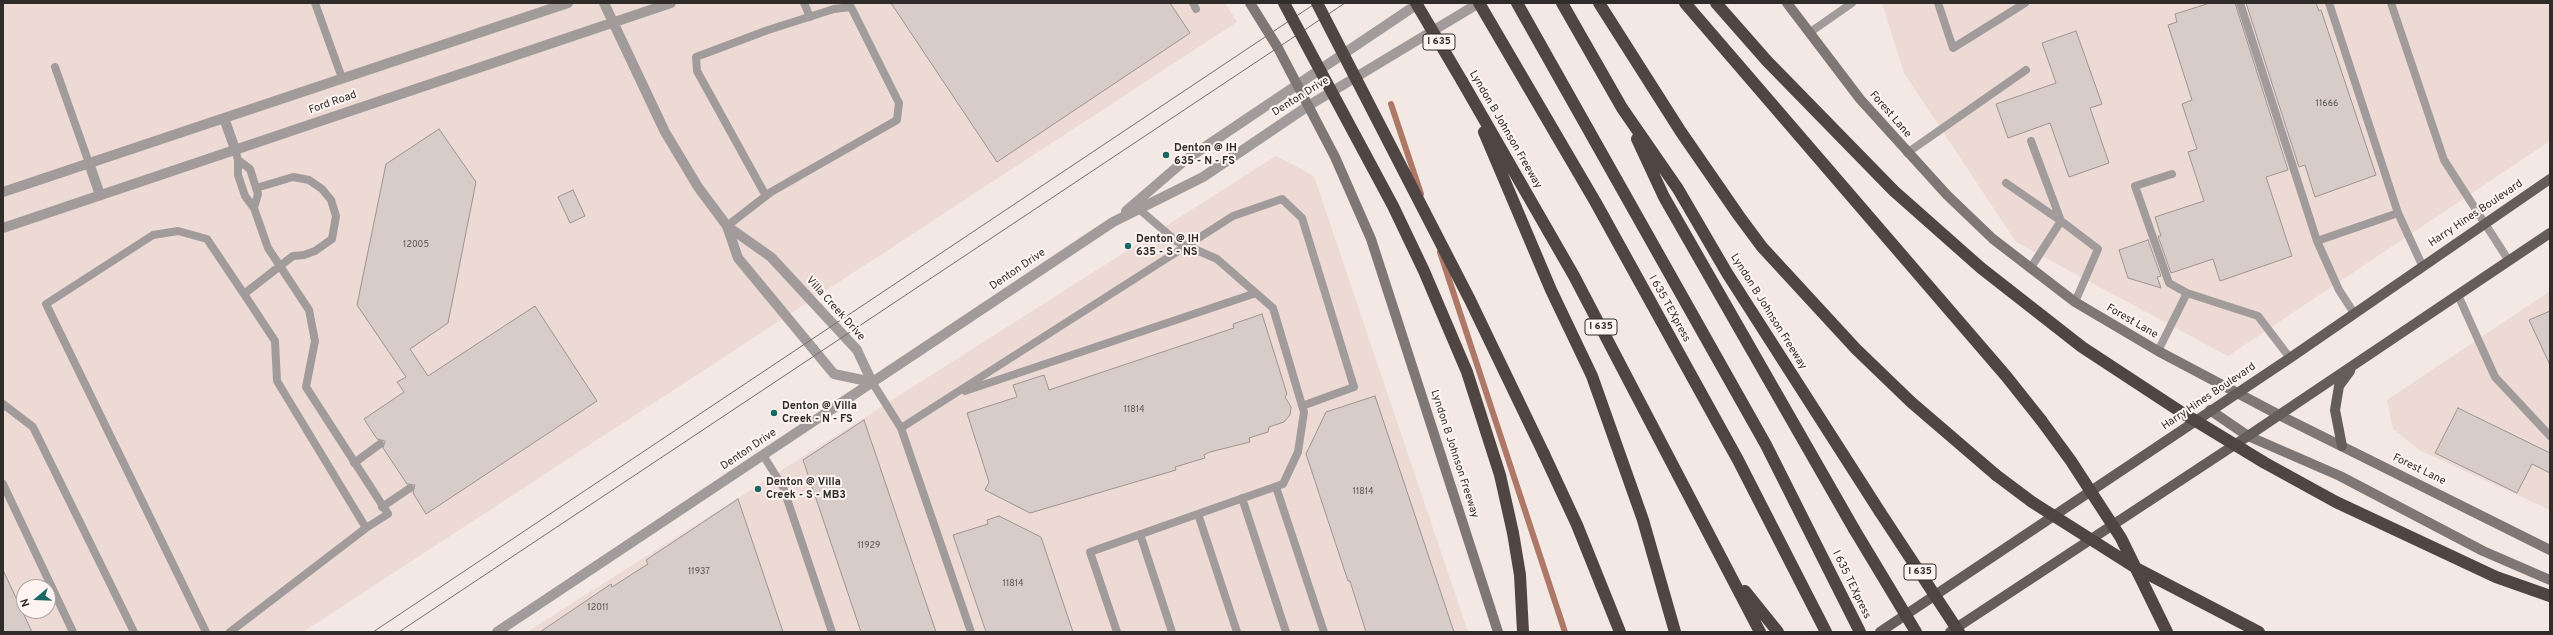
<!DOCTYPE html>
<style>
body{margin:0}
#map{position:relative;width:2553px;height:635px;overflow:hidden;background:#f3e8e4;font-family:Overpass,sans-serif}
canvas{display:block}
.frame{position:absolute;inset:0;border:4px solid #302c2a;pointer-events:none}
.north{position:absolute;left:16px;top:579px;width:40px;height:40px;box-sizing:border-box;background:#fef5f2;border:1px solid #aca5a2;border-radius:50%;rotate:251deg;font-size:11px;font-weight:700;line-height:16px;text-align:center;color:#302c2a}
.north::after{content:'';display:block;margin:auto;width:14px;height:18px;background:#1b6763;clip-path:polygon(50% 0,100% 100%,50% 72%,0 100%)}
</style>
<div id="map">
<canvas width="2553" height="635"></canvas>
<div class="frame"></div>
<div class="north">N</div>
</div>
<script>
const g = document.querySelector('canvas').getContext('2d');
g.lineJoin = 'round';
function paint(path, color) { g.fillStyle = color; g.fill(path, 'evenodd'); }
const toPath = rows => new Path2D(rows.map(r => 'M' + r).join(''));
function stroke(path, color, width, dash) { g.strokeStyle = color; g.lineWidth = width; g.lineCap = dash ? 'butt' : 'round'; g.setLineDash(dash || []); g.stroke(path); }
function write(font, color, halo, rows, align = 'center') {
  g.font = font + ' Overpass,sans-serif'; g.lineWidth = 4; g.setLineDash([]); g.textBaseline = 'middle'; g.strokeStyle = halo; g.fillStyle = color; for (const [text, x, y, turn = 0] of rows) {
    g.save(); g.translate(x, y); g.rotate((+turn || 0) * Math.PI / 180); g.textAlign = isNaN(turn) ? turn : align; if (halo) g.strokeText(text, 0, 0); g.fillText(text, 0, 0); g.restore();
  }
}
paint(toPath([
 [3,3,1225,3,1237,22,303,632,3,632],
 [24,587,48,587,48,611,24,611],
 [1882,3,2550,3,2550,141,2228,356,2016,242,1904,73],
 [1276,156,1314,176,1468,632,527,632],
 [2550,291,2550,510,2419,450,2393,429,2387,400]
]), '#eddad4');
stroke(toPath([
 [1391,104,1421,194],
 [1440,252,1565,632]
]), '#ad7866', 6);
const building = toPath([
 [891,3,1170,3,1190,33,997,162,891,3],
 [2210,3,2235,3,2288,170,2266,177,2292,256,2220,281,2213,259,2171,273,2158,236,2161,236,2155,217,2204,201,2188,152,2197,149,2182,104,2192,100,2168,25,2177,22,2175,14,2210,3],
 [2246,3,2316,3,2319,11,2321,10,2376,175,2315,197,2305,165,2299,167,2246,3],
 [2076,31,2102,104,2090,108,2109,163,2069,177,2050,123,2008,138,1996,104,2056,83,2042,43,2076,31],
 [439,129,476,182,448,323,410,349,428,376,535,306,597,401,426,514,413,493,415,485,407,484,383,448,385,441,377,439,364,419,404,392,397,382,406,377,357,305,386,164,439,129],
 [573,190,585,216,570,223,558,197,573,190],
 [2148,240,2161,276,2157,277,2161,288,2128,278,2119,250,2148,240],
 [2550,311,2550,365,2529,320,2550,311],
 [1262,314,1287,394,1285,397,1291,407,1290,415,1284,422,1269,427,1268,432,1249,438,1250,442,1210,452,1204,455,1205,458,1175,467,1176,470,1030,513,985,490,989,482,967,413,1017,397,1013,385,1044,375,1049,390,1234,328,1233,324,1262,314],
 [1375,396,1454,632,1366,632,1350,581,1348,581,1306,454,1326,412,1375,396],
 [2458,408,2550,453,2550,473,2532,464,2517,493,2435,453,2458,408],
 [864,420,936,632,861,632,803,460,864,420],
 [738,499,783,632,540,632,611,584,612,587,648,564,646,560,738,499],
 [999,516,1041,537,1073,632,986,632,953,535,988,524,987,520,999,516],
 [3,570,32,632,3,632,3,570]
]);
paint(building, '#d7ccc8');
stroke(building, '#9e9491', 1);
stroke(toPath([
 [315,3,342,78],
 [804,3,810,17],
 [1193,3,1196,9],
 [1938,3,1953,48,2025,3],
 [2240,3,2317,241,2339,290,2354,313],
 [2329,3,2398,213],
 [2391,3,2444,160,2509,261],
 [1809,33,1852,3],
 [55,67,89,163],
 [2031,141,2061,221],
 [235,149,238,160,238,175,245,196,254,208,268,248,280,266,244,294,275,341,277,381,366,528,388,514,306,387,315,341,309,310,280,266,293,256,304,255,315,251,332,239,336,216,331,200,322,189,309,180,293,177,256,188],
 [1907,153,2026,70],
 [238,160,250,169,258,194,254,208],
 [2172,174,2135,186,2169,283,2187,293],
 [2006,183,2061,221],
 [727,226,771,192,897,120,899,103,851,7,834,9,768,30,696,57,697,71,766,196],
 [2317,241,2398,213,2422,265],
 [2030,269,2061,221,2098,249,2075,302],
 [2458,295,2495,377,2550,436],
 [2158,351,2187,293,2258,316,2290,358],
 [872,382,901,428,971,632],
 [965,391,1256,293],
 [3,404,33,427,134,632],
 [901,428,1233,216,1282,199,1302,218,1354,387,1302,406],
 [763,455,783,487,832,632],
 [354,463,380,444],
 [3,484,73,632],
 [1276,487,1324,632],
 [1242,498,1286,632],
 [382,507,410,488],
 [1198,514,1237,632],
 [1140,534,1172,632],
 [206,632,46,304,153,235,178,231,207,239,244,294],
 [230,632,366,528],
 [1117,632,1090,552,1283,484,1298,452,1304,412,1273,308,1217,259,1176,241,1139,209]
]), '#a19c9b', 8);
stroke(toPath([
 [604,3,665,132,698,187,727,226,771,257,857,350,872,382],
 [727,226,738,258,834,374,872,382]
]), '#a19c9b', 10);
stroke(toPath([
 [224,118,235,149],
 [89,163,100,195],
 [3,192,568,3],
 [1126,211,1184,161,1419,3],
 [3,228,671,3],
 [497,632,1113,222,1203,177,1308,106,1479,3]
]), '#a19c9b', 10);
stroke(toPath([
 [1250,3,1278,48,1335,157,1371,239,1498,632],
 [1787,3,1860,99,1947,195,1993,239,2075,302,2158,351,2279,415,2550,550],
 [2210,410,2248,436,2340,476,2483,551,2550,580]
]), '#7e7775', 10);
stroke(toPath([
 [2342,446,2335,410,2339,386,2350,371],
 [1880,632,2290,358,2550,179],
 [1950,632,2248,436,2550,233]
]), '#655d5a', 10);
stroke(toPath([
 [1517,3,1766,445,1860,632],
 [1562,3,1622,108,1678,189,1727,273,1880,512],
 [1599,3,1681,132,1739,216,1762,247,1856,349,1911,402,1996,475],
 [1685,3,2006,376,2041,420],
 [1462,81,1574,276,1760,632],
 [1484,132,1551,290,1592,376,1643,520,1675,632],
 [1637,139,1664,197,1854,529],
 [1544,454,1577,525,1620,632],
 [2136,568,2259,632],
 [1745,591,1778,632]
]), '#4f4643', 12);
stroke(toPath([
 [373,632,1316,3],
 [399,632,1345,3]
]), '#756e6b', 1);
stroke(toPath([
 [1284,3,1393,206,1424,271,1467,372,1500,475,1513,533,1520,575,1523,632],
 [1317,3,1470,300,1544,454],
 [1416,3,1462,81],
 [1479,3,1596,203,1738,460,1826,632],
 [1716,3,1767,61,1894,191,1981,268,2082,347,2181,412,2265,463,2336,502,2496,577,2550,596],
 [2041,420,2071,461,2121,538,2167,632],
 [1996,475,2032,502,2136,568],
 [1880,512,1959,632],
 [1854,529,1916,632]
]), '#4f4643', 12);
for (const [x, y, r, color] of [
 [1166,155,4,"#1b6763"],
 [1128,246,4,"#1b6763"],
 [774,413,4,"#1b6763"],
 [758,489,4,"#1b6763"]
]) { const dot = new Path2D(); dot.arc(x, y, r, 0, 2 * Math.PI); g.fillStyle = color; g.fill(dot); stroke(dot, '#fef5f2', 1.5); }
write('9px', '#5a5452', null, [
 ["11666",2327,104],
 ["12005",416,245],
 ["11814",1134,410],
 ["11814",1363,492],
 ["11929",869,546],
 ["11937",699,572],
 ["11814",1013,584],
 ["12011",598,608]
]);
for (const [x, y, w] of [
 [1439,42,32],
 [1601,327,32],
 [1920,572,32]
]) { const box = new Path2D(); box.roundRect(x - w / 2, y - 8, w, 16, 3); g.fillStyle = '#fef5f2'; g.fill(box); stroke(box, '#302c2a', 1); }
write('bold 10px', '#302c2a', null, [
 ["I 635",1439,42],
 ["I 635",1601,327],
 ["I 635",1920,572]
]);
write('11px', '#302c2a', '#fef5f2', [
 ["Denton Drive",1301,97,-32],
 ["Ford Road",333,103,-19],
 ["Forest Lane",1890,115,49],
 ["Lyndon B Johnson Freeway",1505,130,60],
 ["Harry Hines Boulevard",2476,214,-34],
 ["Denton Drive",1018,270,-34],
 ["Villa Creek Drive",835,309,48],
 ["I 635 TEXpress",1669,309,61],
 ["Lyndon B Johnson Freeway",1768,312,58],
 ["Forest Lane",2132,322,30],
 ["Harry Hines Boulevard",2209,397,-34],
 ["Denton Drive",749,450,-34],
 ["Lyndon B Johnson Freeway",1454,454,72],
 ["Forest Lane",2419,470,26],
 ["I 635 TEXpress",1851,585,64]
]);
write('bold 11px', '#302c2a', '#fef5f2', [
 ["Denton @ IH",1174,149],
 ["635 - N - FS",1174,162],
 ["Denton @ IH",1136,240],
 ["635 - S - NS",1136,253],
 ["Denton @ Villa",782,407],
 ["Creek - N - FS",782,420],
 ["Denton @ Villa",766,483],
 ["Creek - S - MB3",766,496]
], 'left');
</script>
